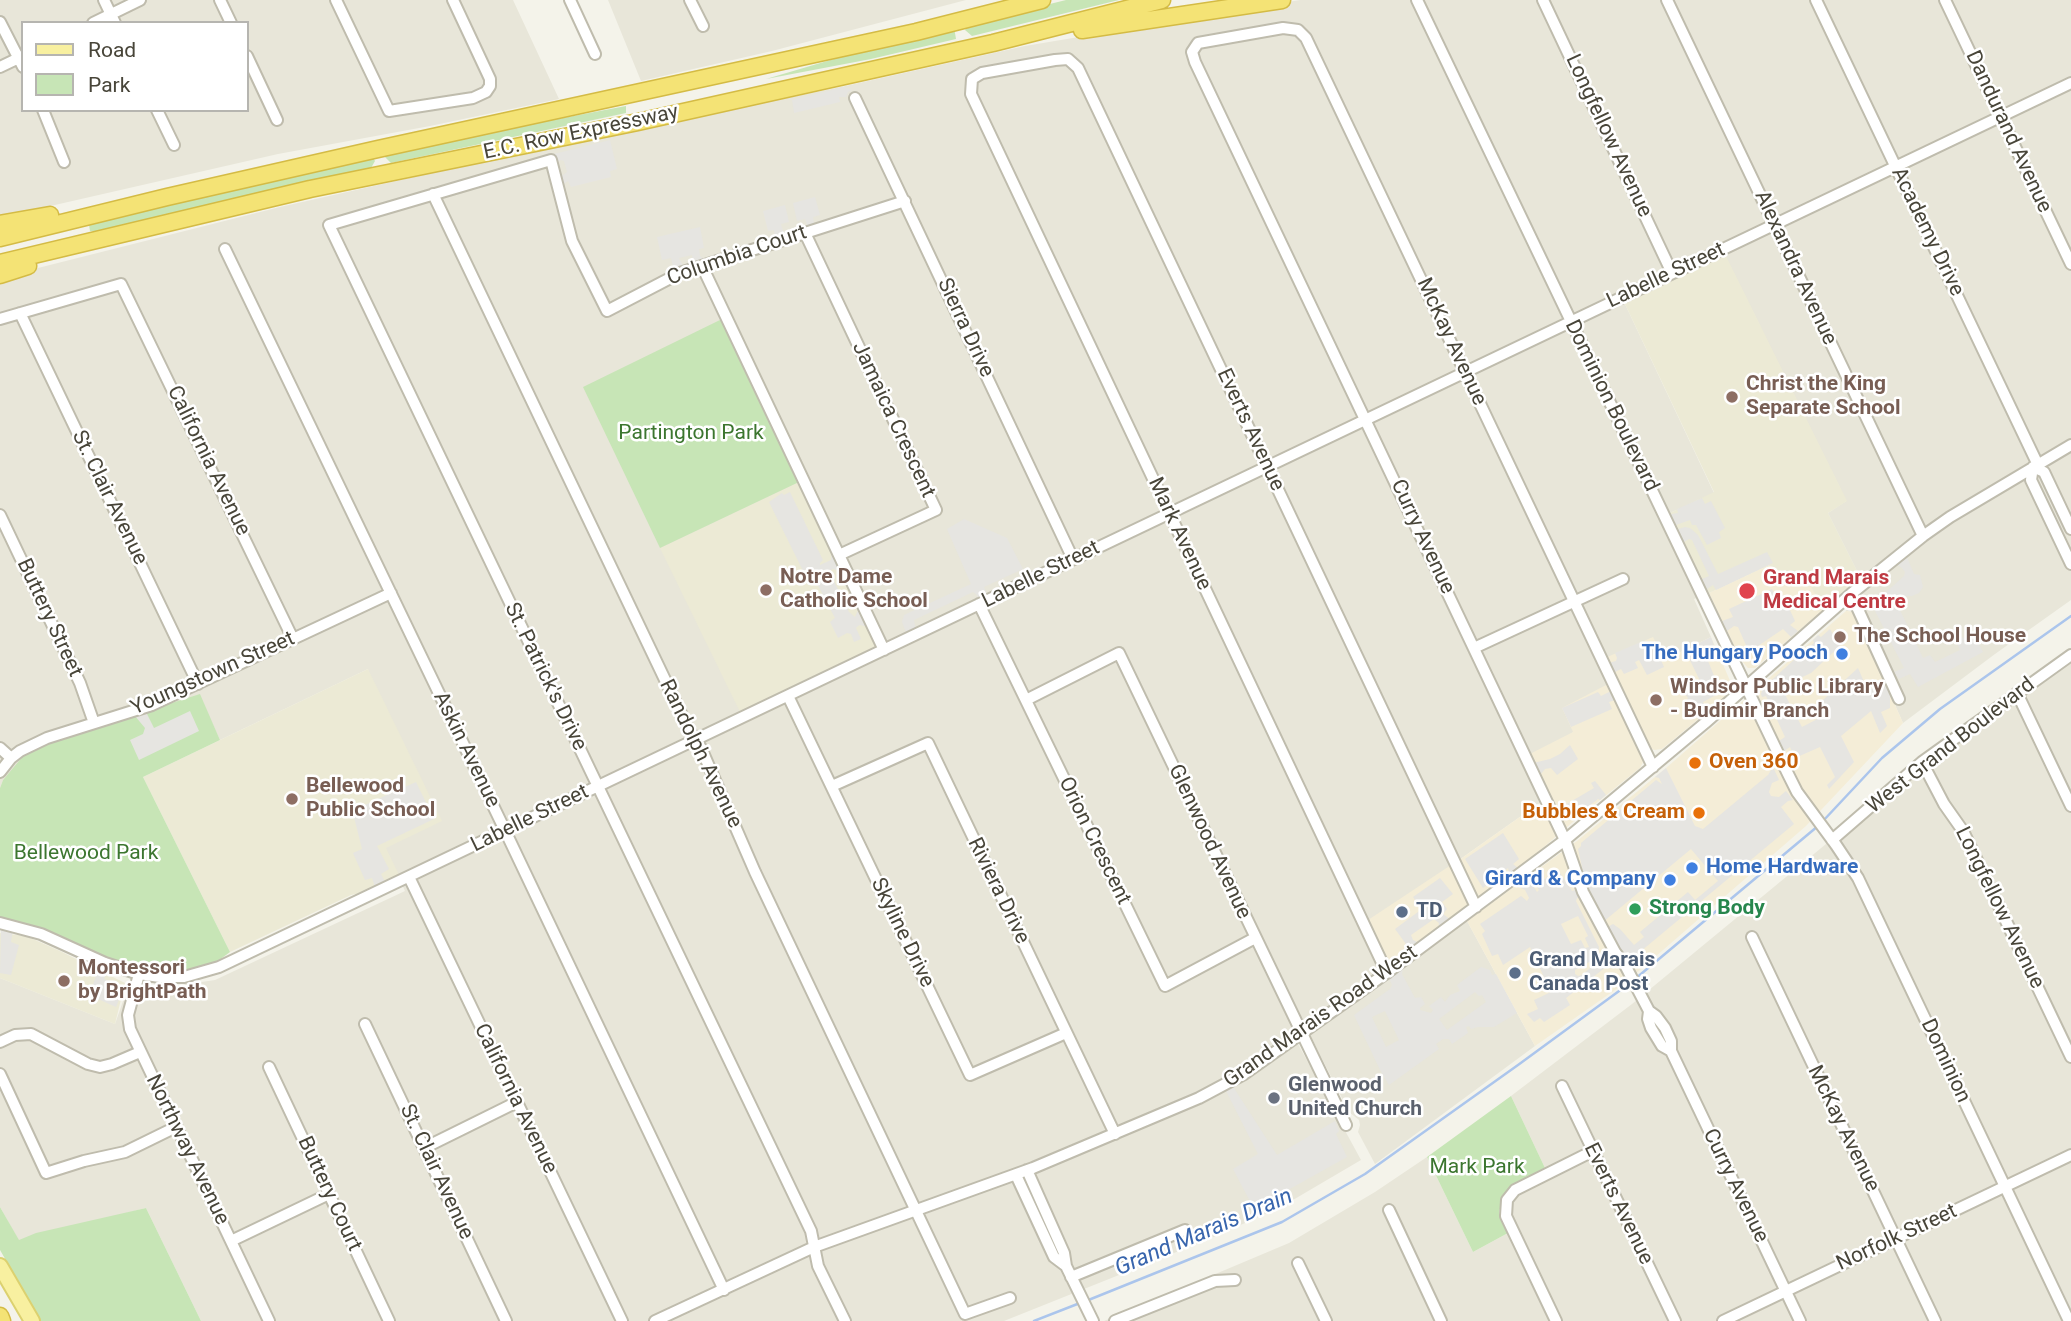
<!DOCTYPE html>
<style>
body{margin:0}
#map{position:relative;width:2071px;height:1321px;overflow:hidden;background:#f4f3ea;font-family:Roboto,sans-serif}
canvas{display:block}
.legend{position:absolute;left:21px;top:21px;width:228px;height:91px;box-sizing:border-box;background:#fff;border:2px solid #b6b5b0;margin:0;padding:9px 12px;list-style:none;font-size:21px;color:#484539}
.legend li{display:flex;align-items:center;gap:14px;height:35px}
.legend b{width:35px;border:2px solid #b6b5b0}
</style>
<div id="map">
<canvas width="2071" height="1321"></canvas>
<ul class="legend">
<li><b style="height:9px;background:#f8f0a0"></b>Road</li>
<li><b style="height:19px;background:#c7e5b6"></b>Park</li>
</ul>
</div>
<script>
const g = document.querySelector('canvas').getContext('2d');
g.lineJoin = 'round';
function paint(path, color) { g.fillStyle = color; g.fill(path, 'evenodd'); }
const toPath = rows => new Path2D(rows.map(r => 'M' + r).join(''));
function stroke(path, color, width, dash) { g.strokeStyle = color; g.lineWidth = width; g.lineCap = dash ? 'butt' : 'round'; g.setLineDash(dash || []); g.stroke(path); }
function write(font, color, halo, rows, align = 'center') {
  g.font = font + ' Roboto,sans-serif'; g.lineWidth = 5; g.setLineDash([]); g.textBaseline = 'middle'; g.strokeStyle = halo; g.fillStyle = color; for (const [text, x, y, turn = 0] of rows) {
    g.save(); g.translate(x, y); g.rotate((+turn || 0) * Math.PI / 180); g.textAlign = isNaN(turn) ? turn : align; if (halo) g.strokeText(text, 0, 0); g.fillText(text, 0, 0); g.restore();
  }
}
paint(toPath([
 [0,0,513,0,559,99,430,126,278,154,33,210,0,215],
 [23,23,247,23,247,110,23,110],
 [608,0,966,0,772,51,641,81],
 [1300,0,2071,0,2071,600,1995,654,1903,723,1854,612,1846,611,1860,577,1828,513,1846,501,1724,254,1624,302,1714,493,1670,513,1709,593,1694,599,1711,637,1664,660,1608,684,1573,732,1541,802,1459,860,1385,956,1391,961,1303,1028,1292,1033,1361,1160,1281,1207,1209,1239,1004,1321,201,1321,146,1208,19,1241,0,1207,0,978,115,1024,129,984,168,987,215,980,405,891,385,848,368,669,220,740,199,695,127,719,13,770,3,780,0,788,0,280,34,269,280,207,557,145,841,87,1025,46],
 [2071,659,2071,1321,1104,1321,1289,1243,1375,1192,1427,1157,1473,1252,1508,1233,1499,1212,1503,1199,1513,1184,1545,1168,1511,1096,1632,1004,1826,844,1833,851,1843,838,1934,759],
 [1467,921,1535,1046,1375,1164,1358,1132,1360,1125,1359,1120,1349,1112,1310,1035]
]), '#e8e6d9');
paint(toPath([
 [1769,565,1804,572,1823,610,1755,668,1748,668,1741,660,1709,593],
 [1846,611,1854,612,1903,723,1806,826,1625,983,1535,1046,1467,921,1577,841,1666,768],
 [1653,637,1665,660,1711,637,1734,690,1662,749,1654,750,1647,745,1605,658],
 [1608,684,1641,752,1643,762,1640,768,1574,821,1491,893,1479,896,1472,890,1459,860,1541,802,1520,759,1573,732,1562,708],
 [1451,865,1472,905,1397,959,1391,961,1385,956,1368,920]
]), '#f4edd7');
paint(toPath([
 [1725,254,1847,501,1828,513,1860,577,1823,610,1804,573,1780,585,1769,565,1709,593,1670,513,1714,492,1624,302],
 [799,482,876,642,876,648,741,714,660,548],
 [368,669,442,821,386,848,400,877,366,892,351,895,230,952,143,777],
 [0,933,26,936,58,950,125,983,115,1024,0,978]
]), '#ecead5');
paint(toPath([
 [1066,0,1119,0,972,36,965,30,969,24],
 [954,27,956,39,871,59,766,79,895,41],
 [626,106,626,113,391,163,384,156,389,151],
 [371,154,375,161,371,168,97,232,90,231,89,225,92,220],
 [722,319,799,482,660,548,583,387],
 [200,694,220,740,143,777,230,952,214,964,196,969,164,972,137,969,102,956,40,928,0,917,0,788,3,780,24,755,52,741],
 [1511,1096,1545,1168,1513,1184,1503,1199,1499,1212,1508,1233,1473,1252,1427,1157],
 [0,1207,19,1240,36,1233,146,1208,201,1321,41,1321,0,1250]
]), '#c7e5b6');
paint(toPath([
 [844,87,852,90,848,92,846,97,839,97,840,102,794,113,792,100],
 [610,140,617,169,610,171,611,177,571,187,568,181,562,185,560,174,563,175,567,172,564,161,561,160,556,163,554,154],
 [815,197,820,215,813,217,814,223,818,224,805,228,807,225,805,219,797,221,793,203],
 [785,205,789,222,781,224,783,231,786,234,775,237,774,230,768,231,763,211],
 [700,227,704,248,699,249,700,256,704,259,693,263,692,255,679,258,683,266,674,271,671,258,662,260,657,237],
 [790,492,823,560,820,563,820,565,831,560,832,551,842,572,833,569,829,571,849,612,855,617,859,608,868,627,860,625,858,626,856,628,861,639,854,642,851,634,847,633,838,638,830,622,835,618,810,570,804,573,769,502,782,493,784,495],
 [1702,498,1705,504,1711,501,1725,528,1719,532,1721,538,1707,545,1696,525,1692,525,1690,520,1676,525,1671,514,1678,513,1677,509],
 [964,519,1007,538,1023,569,984,587,988,597,979,601,977,595,973,592,914,620,916,631,907,635,902,622,904,615,971,584,947,529],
 [1685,527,1690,528,1698,535,1718,574,1767,552,1773,563,1716,590,1713,585,1707,589,1702,579,1709,576,1692,540,1689,539,1684,542,1678,529],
 [1906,555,1914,574,1920,575,1923,587,1919,593,1912,596,1896,596,1888,602,1890,604,1896,602,1923,658,1930,655,1935,662,1960,650,1956,641,1973,633,1983,652,1918,687,1910,674,1899,679,1894,672,1904,668,1873,607,1874,603,1904,576,1905,572,1902,568,1896,564],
 [1772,589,1776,597,1783,595,1795,621,1790,625,1798,631,1791,637,1783,629,1749,652,1738,627,1734,626,1727,631,1722,621,1733,617,1729,609],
 [1830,629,1840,646,1811,673,1781,687,1802,727,1829,713,1823,700,1858,668,1868,691,1884,680,1890,695,1890,708,1881,712,1887,726,1880,733,1871,711,1841,736,1854,762,1829,789,1827,785,1835,777,1820,747,1795,758,1790,747,1784,751,1779,741,1785,737,1766,696,1762,697,1761,694,1763,688,1795,659,1794,657,1799,652,1802,653,1814,643,1813,640,1818,635,1821,637],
 [1711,637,1714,645,1706,651,1706,656,1719,688,1716,695,1703,702,1707,711,1698,719,1686,701,1688,698,1685,694,1702,685,1685,650],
 [1643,641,1653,642,1664,667,1647,675,1639,660,1635,662,1638,668,1624,674,1621,669,1613,673,1608,663,1616,661,1617,658,1615,653],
 [1611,691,1615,700,1609,702,1612,709,1571,727,1562,708,1598,692,1601,696],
 [190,711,199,731,139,760,130,740,143,734,145,728,135,716,146,712,154,728],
 [1570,745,1578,759,1557,775,1551,768,1545,769,1540,775,1533,763,1550,759,1560,754],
 [1773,767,1779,780,1772,783,1769,792,1771,796,1779,797,1786,791,1793,800,1788,801,1781,807,1794,824,1629,961,1606,928,1613,924,1620,929,1634,945,1644,937,1640,932,1688,892,1695,900,1718,881,1691,849,1603,922,1593,903,1595,901,1585,881,1578,849,1581,846,1581,843,1656,780,1662,784,1659,778,1655,777,1666,768,1695,826,1703,829,1768,775],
 [1595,781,1606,795,1600,800,1598,799,1580,813,1581,815,1574,821,1565,805,1594,788,1591,783],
 [416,782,434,819,377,846,389,869,381,874,384,880,388,882,373,889,374,884,372,878,365,880,353,853,362,849,353,813,356,809],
 [1503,833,1519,859,1513,864,1519,869,1510,876,1508,868,1483,888,1465,859],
 [1558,870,1572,891,1575,890,1576,887,1580,897,1577,898,1576,901,1599,947,1598,957,1577,969,1575,970,1575,974,1578,976,1582,975,1607,954,1608,950,1615,960,1566,998,1570,1005,1544,1022,1540,1018,1534,1022,1527,1014,1538,1009,1534,1000,1551,992,1530,947,1503,965,1498,954,1492,956,1482,934,1485,931,1480,924,1521,896,1527,901,1529,898,1525,890,1517,886,1530,876,1530,881,1537,892,1539,890,1536,885],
 [1578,916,1588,936,1585,938,1589,947,1585,948,1581,940,1571,944,1561,924],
 [1440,878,1453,894,1442,902,1447,909,1443,914,1451,920,1438,929,1439,923,1434,919,1411,935,1413,940,1419,943,1407,952,1406,944,1395,929,1422,909,1413,897],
 [1,928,13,930,11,942,19,945,11,975,0,973],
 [100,966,108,969,104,979,124,987,116,1007,89,995],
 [1481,967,1490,970,1492,975,1496,974,1517,1013,1494,1027,1478,1027,1471,1029,1469,1026,1466,1027,1468,1033,1452,1044,1449,1039,1443,1039,1436,1044,1439,1049,1389,1085,1380,1070,1354,1015,1390,989,1392,985,1389,978,1403,968,1402,974,1415,998,1421,997,1425,1004,1420,1008,1420,1010,1431,1013,1433,1010,1429,1006,1441,997,1445,1002,1450,995,1460,991,1457,985],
 [1475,992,1479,996,1482,995,1486,1002,1447,1030,1439,1019],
 [1385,1011,1399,1040,1386,1047,1372,1017],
 [1232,1085,1277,1155,1335,1121,1339,1131,1336,1134,1347,1157,1254,1209,1233,1169,1258,1154,1225,1089]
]), '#e6e5e1');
stroke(toPath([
 [1823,821,1882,758,1940,709,2071,616],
 [1635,979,1818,826],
 [1086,1301,1282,1222,1365,1174,1518,1065,1630,983],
 [1034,1321,1080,1303]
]), '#abc5ec', 2.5);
const minor = toPath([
 [104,0,115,23],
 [220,0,231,23],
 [336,0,389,111,473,98,486,92,490,86,490,79,453,0],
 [570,0,595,54],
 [690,0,703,26],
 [1417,0,1788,774,1797,792,1836,845,1858,878,2069,1321],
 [1543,0,1672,273],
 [1667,0,1923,536],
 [1816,0,2038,465],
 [1945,0,2071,264],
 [0,22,23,67],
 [93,23,140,0],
 [247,56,277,120],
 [0,67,23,56],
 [855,98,1073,559],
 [43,110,64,162],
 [157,110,174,145],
 [433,194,689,730,701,748,755,872,965,1314,1010,1298],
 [805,233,936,510,839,555],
 [225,249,500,820,724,1290],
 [702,266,884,650],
 [20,313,198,684],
 [0,319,121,284,293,639],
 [0,515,80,683,94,723],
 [2071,529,2044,472,2033,467,2031,480,2071,564],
 [1851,594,1899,699],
 [979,604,1165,986,1255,938],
 [1474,648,1623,579],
 [2017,693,2071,806],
 [788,696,970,1075,1066,1033],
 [1026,700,1119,653,1346,1125],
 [0,748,11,758],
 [1922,762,1944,804,1963,831,2071,1057],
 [1653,767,1306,38,1298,30,1283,28,1198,43,1192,52,1195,62,1565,840,1583,892,1615,952,1625,965,1649,1011,1656,1016,1665,1028,1671,1041,1671,1051,1800,1321],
 [0,772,11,758,20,751,47,738,152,705,391,593],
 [832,786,928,743,1115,1134],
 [1832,840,1922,762,2071,655],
 [409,877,622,1321],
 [0,923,41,934,105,963,139,974,160,977,184,977,219,967,2071,83],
 [1752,937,1935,1321],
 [1387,973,971,94,972,79,982,73,1055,60,1068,59,1078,68,1476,907],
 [139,974,128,1015,130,1029,269,1321],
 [1649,1011,1648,1019,1651,1028,1662,1046,1671,1051],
 [365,1024,506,1321],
 [0,1042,15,1035,31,1034,88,1064,100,1067,112,1064,140,1052],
 [269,1067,389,1321],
 [0,1074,46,1173,84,1161,125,1152,176,1127],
 [1562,1086,1675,1321],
 [424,1148,517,1102],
 [1027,1170,1064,1253,1066,1266,1093,1321],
 [1016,1175,1054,1257,1066,1266],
 [1389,1210,1441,1321],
 [231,1241,329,1194],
 [1298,1263,1326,1321],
 [1071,1277,1185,1230],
 [655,1321,814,1247,1033,1168,1199,1098,1244,1074,1392,969,1565,840,1705,723,1851,594,1923,536,1950,517,2071,445],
 [845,1321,818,1266,811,1231,329,225,551,160,572,241,607,311,680,273,905,201],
 [1115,1321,1215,1281,1235,1280],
 [1556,1321,1506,1216,1507,1200,1515,1190,1593,1151],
 [1723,1321,2071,1155]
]);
const major = toPath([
 [0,1266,32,1321]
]);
const highway = toPath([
 [1082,30,1282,0],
 [0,224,50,215],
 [0,238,167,197,378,149,916,32,1042,0],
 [0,263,310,189,638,122,993,43,1162,0],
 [0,275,28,266],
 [0,1316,2,1321]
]);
stroke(minor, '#bfbcad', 14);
stroke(major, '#dcd170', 18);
stroke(highway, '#d4bb45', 19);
stroke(minor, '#fff', 10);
stroke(major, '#f8f0a0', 14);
stroke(highway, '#f4e375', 16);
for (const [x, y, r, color] of [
 [1732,397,7,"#8d6e63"],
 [766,590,7,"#8d6e63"],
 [1747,591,9,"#e0444e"],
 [1840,637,7,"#8d6e63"],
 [1842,654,7,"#3f7fe0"],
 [1656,700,7,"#8d6e63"],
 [1695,763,7,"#e8710a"],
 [292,799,7,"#8d6e63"],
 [1699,813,7,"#e8710a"],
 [1692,868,7,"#3f7fe0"],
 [1670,880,7,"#3f7fe0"],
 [1635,909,7,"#2e9e5b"],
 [1402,912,7,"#5c6f8a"],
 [1515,973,7,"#5c6f8a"],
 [64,981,7,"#8d6e63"],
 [1274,1098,7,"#6b7280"]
]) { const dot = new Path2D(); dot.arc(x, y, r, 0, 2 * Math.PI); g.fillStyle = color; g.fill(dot); stroke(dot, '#fff', 2.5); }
write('21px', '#484539', '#fff', [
 ["Dandurand Avenue",2008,132,65],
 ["E.C. Row Expressway",581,133,-12],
 ["Longfellow Avenue",1608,136,65],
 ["Academy Drive",1927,232,64],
 ["Columbia Court",737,256,-19],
 ["Alexandra Avenue",1795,268,65],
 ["Labelle Street",1666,276,-25],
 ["Sierra Drive",965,328,65],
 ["McKay Avenue",1451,342,65],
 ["Dominion Boulevard",1611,406,64],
 ["Jamaica Crescent",893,420,65],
 ["Everts Avenue",1250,430,65],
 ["California Avenue",208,461,64],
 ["St. Clair Avenue",109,498,64],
 ["Mark Avenue",1179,534,65],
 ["Curry Avenue",1422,537,65],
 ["Labelle Street",1041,575,-26],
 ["Buttery Street",49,618,65],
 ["Youngstown Street",213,674,-24],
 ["St. Patrick's Drive",545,677,64],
 ["West Grand Boulevard",1951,746,-38],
 ["Askin Avenue",466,750,64],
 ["Randolph Avenue",700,754,64],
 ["Labelle Street",530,819,-26],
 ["Orion Crescent",1094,841,64],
 ["Glenwood Avenue",1209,842,65],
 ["Riviera Drive",998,891,64],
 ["Longfellow Avenue",1999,908,64],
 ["Skyline Drive",902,933,64],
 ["Grand Marais Road West",1321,1017,-35],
 ["Dominion",1945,1061,65],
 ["California Avenue",515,1099,64],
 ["McKay Avenue",1843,1129,64],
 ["Northway Avenue",187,1150,64],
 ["St. Clair Avenue",436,1172,65],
 ["Curry Avenue",1735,1186,64],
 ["Buttery Court",329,1194,65],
 ["Everts Avenue",1618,1204,64],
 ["Norfolk Street",1897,1238,-25]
]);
write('bold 21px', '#785e54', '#fff', [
 ["Christ the King",1746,385],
 ["Separate School",1746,409],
 ["Notre Dame",780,578],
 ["Catholic School",780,602],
 ["The School House",1854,637],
 ["Windsor Public Library",1670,688],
 ["- Budimir Branch",1670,712],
 ["Bellewood",306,787],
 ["Public School",306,811],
 ["Montessori",78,969],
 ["by BrightPath",78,993]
], 'left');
write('21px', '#3c762f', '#fff', [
 ["Partington Park",691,434],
 ["Bellewood Park",86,854],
 ["Mark Park",1477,1168]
]);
write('bold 21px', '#be3a42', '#fff', [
 ["Grand Marais",1763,579],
 ["Medical Centre",1763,603]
], 'left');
write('bold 21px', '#366cbe', '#fff', [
 ["The Hungary Pooch",1828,654],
 ["Home Hardware",1706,868,"left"],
 ["Girard & Company",1656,880]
], 'right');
write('bold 21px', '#c56008', '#fff', [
 ["Oven 360",1709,763],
 ["Bubbles & Cream",1685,813,"right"]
], 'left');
write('bold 21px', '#27864d', '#fff', [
 ["Strong Body",1649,909]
], 'left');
write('bold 21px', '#4e5e75', '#fff', [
 ["TD",1416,912],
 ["Grand Marais",1529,961],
 ["Canada Post",1529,985]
], 'left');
write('bold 21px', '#5b616d', '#fff', [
 ["Glenwood",1288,1086],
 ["United Church",1288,1110]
], 'left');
write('italic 23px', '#3865ad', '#fff', [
 ["Grand Marais Drain",1204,1233,-23]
]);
</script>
